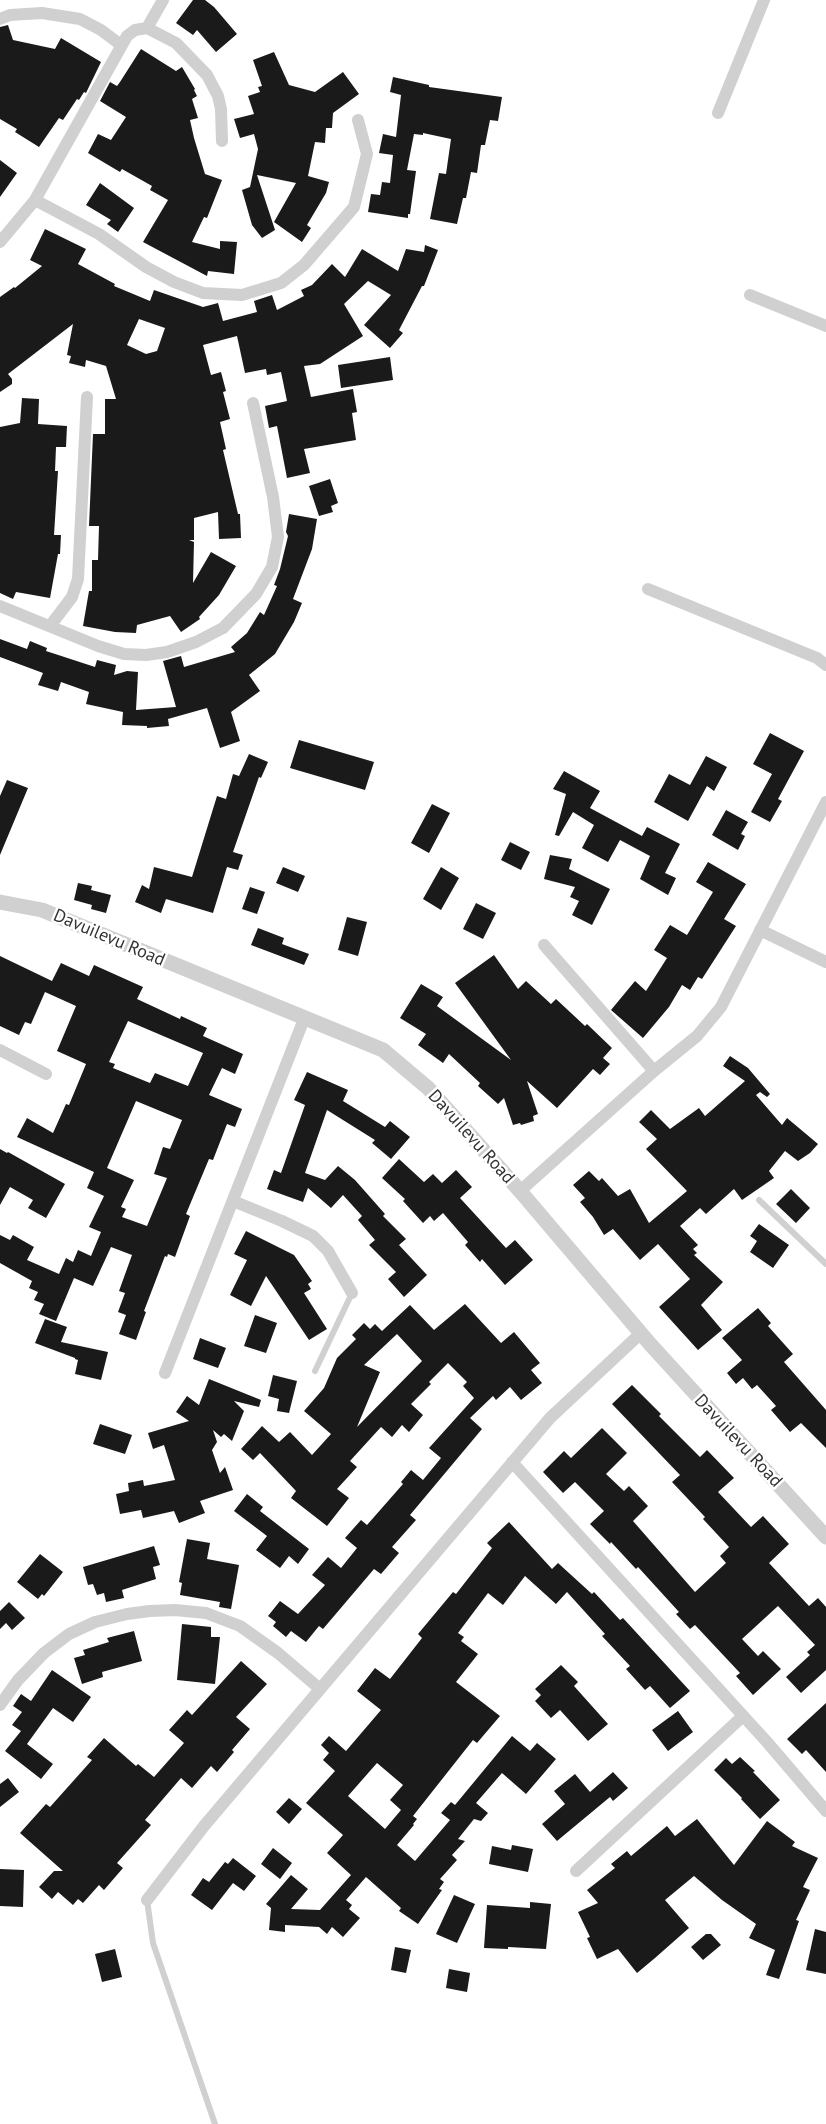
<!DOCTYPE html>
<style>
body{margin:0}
canvas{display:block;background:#fff}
</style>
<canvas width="826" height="2124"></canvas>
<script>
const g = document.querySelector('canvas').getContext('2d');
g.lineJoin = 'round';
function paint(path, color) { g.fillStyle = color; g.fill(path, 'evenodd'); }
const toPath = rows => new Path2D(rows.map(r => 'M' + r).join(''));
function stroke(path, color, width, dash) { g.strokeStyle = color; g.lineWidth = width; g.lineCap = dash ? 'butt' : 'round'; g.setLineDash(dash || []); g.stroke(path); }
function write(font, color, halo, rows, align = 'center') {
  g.font = font + ' "PT Sans",sans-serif'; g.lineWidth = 5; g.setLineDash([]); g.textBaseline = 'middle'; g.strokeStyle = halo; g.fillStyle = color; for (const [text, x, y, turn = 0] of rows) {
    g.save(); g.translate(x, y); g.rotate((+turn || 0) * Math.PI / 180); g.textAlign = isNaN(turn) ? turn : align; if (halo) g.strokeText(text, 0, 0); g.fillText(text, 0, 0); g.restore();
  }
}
paint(toPath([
 [193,0,205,0,214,7,237,34,216,52,197,30,193,35,176,23],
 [8,25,13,40,55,49,61,38,101,62,86,93,84,92,79,100,77,99,63,120,59,118,39,147,15,132,17,129,0,119,0,27],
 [141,49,176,71,182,67,195,89,194,90,197,96,192,99,198,118,190,120,194,138,205,174,222,180,207,218,204,217,192,242,220,249,220,241,237,242,234,274,208,271,207,276,143,242,168,200,150,190,152,186,122,169,120,172,88,153,98,134,111,140,126,117,100,101,110,82,117,86,120,82],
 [274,52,289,85,315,92,343,72,359,94,333,113,332,128,326,128,325,143,315,142,308,176,329,182,326,193,307,225,311,228,302,242,274,222,296,183,257,175,275,230,262,238,252,225,242,190,250,187,258,149,254,134,240,138,234,119,254,114,248,96,260,92,258,87,262,86,253,60],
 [393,77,429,85,429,87,502,97,498,121,490,120,485,145,481,145,477,173,471,172,466,198,463,198,457,224,430,219,439,173,446,174,451,139,423,133,423,135,414,134,407,170,416,171,410,214,408,214,408,218,368,212,371,194,380,195,382,182,390,183,393,155,379,153,383,134,396,137,401,95,390,92],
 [0,160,17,173,0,197],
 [100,183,134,208,118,232,107,224,111,220,86,205],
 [45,229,86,249,78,264,115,284,114,286,150,301,154,290,203,307,218,303,223,321,257,312,254,301,272,295,277,310,304,296,301,290,312,285,332,264,345,277,362,249,398,271,406,249,424,252,425,245,438,250,424,286,422,286,399,330,403,333,390,348,364,325,391,295,368,281,344,304,363,336,320,364,304,366,311,397,353,389,357,412,352,413,356,440,304,449,310,473,287,478,277,426,269,428,265,406,287,401,281,372,267,375,266,369,245,373,237,336,203,345,211,375,221,372,226,391,223,392,230,419,220,422,226,449,223,450,238,514,240,514,241,538,219,539,218,512,194,518,194,540,189,540,194,542,193,583,211,552,236,566,219,595,199,617,200,619,181,632,170,616,137,625,136,633,115,632,83,626,89,591,92,591,92,560,98,560,99,526,89,526,93,434,105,434,105,399,116,399,106,366,86,360,85,367,69,363,71,356,67,355,73,324,8,374,12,379,12,384,0,392,0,297,14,287,15,288,42,266,30,260],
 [139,319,165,328,157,351,146,354,127,345],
 [390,357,393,380,341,388,338,365],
 [22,398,39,399,38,424,67,426,66,447,56,447,55,471,58,471,54,535,61,535,60,554,58,554,50,598,16,592,13,599,0,593,0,427,20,423],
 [330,479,338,503,331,506,333,512,319,516,309,486],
 [289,514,317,519,312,549,293,599,302,603,294,622,275,654,249,675,260,691,231,712,240,741,220,748,207,708,168,719,169,726,147,728,147,726,122,725,123,712,86,704,89,692,61,682,58,691,38,685,43,673,0,657,0,639,27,649,30,641,47,648,46,651,95,667,97,660,116,665,114,675,127,671,138,672,136,710,176,707,163,661,181,656,184,667,235,652,231,647,247,633,260,612,264,615,277,586,274,585,280,569,288,536,286,532],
 [770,733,804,751,778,799,782,801,770,822,751,812,772,774,753,764],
 [299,740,374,762,365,790,290,768],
 [249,754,268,762,261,778,259,777,233,852,243,855,238,870,227,867,213,913,166,899,161,913,135,902,142,885,149,889,154,867,192,877,217,796,226,799,233,774,239,776],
 [706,756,727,767,714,791,707,786,688,821,654,802,669,774,690,785],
 [564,771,600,791,590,808,642,836,647,827,680,844,665,873,676,878,668,895,640,879,650,856,620,840,608,862,582,848,594,825,573,812,559,836,555,835,566,794,553,789],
 [7,780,28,788,0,855,0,796],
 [432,804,450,813,429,853,411,843],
 [726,810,748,822,741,834,745,836,738,850,712,835],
 [510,842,530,852,521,870,501,860],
 [550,855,572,859,569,869,610,889,592,925,572,915,579,901,570,897,575,887,544,879],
 [708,862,746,884,724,919,736,926,702,979,698,977,690,990,682,985,669,1007,643,1038,611,1010,635,981,646,991,667,958,654,950,670,925,687,935,713,892,696,882],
 [283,867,305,876,298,892,276,883],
 [441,867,459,878,441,910,423,899],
 [78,883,92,886,91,890,111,895,106,913,91,909,92,905,74,900],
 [250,887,265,892,257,914,242,909],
 [476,903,496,913,483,939,463,929],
 [347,917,367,922,358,956,338,950],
 [258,928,284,938,282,944,309,954,304,965,251,945],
 [494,955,518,989,526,981,551,1004,556,999,585,1026,587,1024,612,1048,603,1058,610,1064,600,1075,593,1069,557,1108,527,1081,538,1114,533,1116,534,1121,521,1125,520,1123,513,1125,504,1098,498,1104,478,1086,480,1083,449,1054,443,1063,418,1045,426,1034,400,1018,421,984,443,997,437,1006,511,1060,455,983],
 [0,956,52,981,61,963,89,976,94,965,143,987,137,999,180,1019,181,1016,207,1028,203,1036,243,1054,235,1074,222,1068,209,1095,242,1109,235,1127,227,1124,213,1160,209,1159,186,1214,190,1216,175,1257,168,1254,167,1257,165,1256,144,1311,146,1312,136,1340,119,1334,126,1315,118,1312,125,1293,119,1291,132,1255,111,1247,93,1286,74,1278,56,1321,39,1314,44,1304,34,1300,38,1292,29,1288,32,1281,0,1263,0,1235,10,1240,13,1235,34,1247,27,1260,59,1274,66,1258,73,1262,78,1250,91,1256,101,1232,89,1227,104,1196,87,1188,94,1172,17,1137,27,1118,53,1133,66,1104,69,1105,86,1064,57,1051,76,1006,45,992,31,1024,25,1022,19,1035,0,1026],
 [128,1021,203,1053,188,1086,155,1073,150,1083,113,1068,115,1064,109,1062],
 [136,1101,182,1120,170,1149,163,1147,154,1174,167,1178,147,1226,122,1217,126,1209,121,1207,134,1180,107,1168],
 [730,1056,748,1068,770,1094,767,1097,760,1092,756,1095,782,1125,787,1118,818,1144,810,1153,798,1161,785,1151,769,1171,774,1178,742,1200,734,1189,706,1214,700,1208,680,1226,698,1245,693,1249,697,1253,694,1255,723,1282,701,1305,722,1330,698,1350,659,1307,690,1279,658,1244,640,1260,613,1229,604,1235,593,1217,580,1202,585,1198,573,1185,589,1171,599,1181,602,1178,618,1196,630,1189,649,1223,687,1191,646,1149,657,1139,639,1122,651,1110,670,1129,699,1108,705,1116,745,1081,723,1066],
 [307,1072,348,1090,343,1101,385,1127,390,1121,410,1137,391,1159,372,1143,375,1140,327,1110,305,1173,325,1180,338,1166,355,1180,385,1214,383,1216,406,1239,399,1245,427,1275,404,1297,388,1279,396,1272,369,1245,375,1240,358,1220,362,1216,343,1195,331,1208,308,1188,303,1202,267,1189,274,1170,281,1173,305,1105,294,1100],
 [0,1149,7,1153,8,1152,65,1184,46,1218,28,1208,33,1200,10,1187,0,1205],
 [399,1159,424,1182,433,1174,442,1183,456,1170,472,1187,460,1198,506,1248,515,1240,533,1260,505,1285,482,1259,480,1262,465,1245,468,1242,443,1213,434,1221,430,1216,423,1223,403,1201,405,1199,382,1178],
 [791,1189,810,1208,796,1223,776,1204],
 [759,1224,789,1245,773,1268,750,1252,757,1241,750,1236],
 [246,1231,294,1255,312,1281,308,1284,311,1289,304,1293,327,1329,309,1340,266,1276,251,1306,230,1295,247,1260,234,1254],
 [465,1304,501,1343,514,1332,540,1363,531,1370,542,1383,521,1400,510,1387,496,1400,493,1396,470,1418,482,1429,410,1515,416,1520,392,1547,399,1553,381,1574,374,1569,323,1629,319,1626,306,1642,291,1631,286,1637,273,1626,276,1622,268,1616,280,1601,298,1614,325,1585,312,1575,328,1557,341,1568,357,1548,345,1538,361,1520,367,1525,403,1484,401,1482,411,1470,423,1480,441,1458,429,1448,474,1398,463,1386,467,1382,448,1363,429,1382,431,1384,411,1404,423,1415,409,1432,402,1425,392,1437,381,1427,350,1461,357,1467,337,1489,349,1498,327,1526,291,1498,296,1491,260,1453,253,1460,241,1449,262,1426,279,1442,290,1432,312,1455,331,1434,304,1411,324,1388,337,1358,356,1339,352,1335,364,1323,370,1329,375,1324,382,1331,410,1305,434,1330],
 [397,1334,422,1361,357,1427,380,1372,364,1365],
 [758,1308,771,1323,768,1326,793,1354,784,1362,826,1410,826,1448,801,1423,790,1432,771,1410,776,1406,757,1385,752,1389,743,1378,736,1384,727,1373,742,1360,722,1338],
 [255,1315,277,1323,266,1353,244,1346],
 [45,1319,67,1327,61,1342,108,1352,101,1380,75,1374,78,1360,75,1359,75,1358,35,1343],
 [200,1338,226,1348,218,1368,193,1359],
 [273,1375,297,1381,289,1413,277,1411,279,1399,268,1396],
 [209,1379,261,1400,259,1407,234,1401,244,1411,232,1441,224,1434,221,1437,213,1430,217,1442,212,1450,220,1473,225,1467,233,1490,200,1501,205,1513,179,1523,174,1511,143,1518,141,1510,120,1514,116,1494,129,1491,128,1483,143,1480,144,1486,175,1480,164,1445,153,1449,148,1433,189,1421,176,1412,187,1396,199,1405],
 [632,1385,661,1414,659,1416,700,1457,707,1450,734,1478,718,1492,751,1527,763,1516,789,1544,769,1563,809,1606,818,1598,826,1607,826,1670,801,1693,786,1677,810,1655,807,1652,815,1645,778,1606,742,1639,758,1656,763,1651,781,1669,753,1695,736,1676,740,1673,695,1625,690,1629,676,1614,679,1612,638,1567,636,1569,611,1542,610,1544,590,1524,604,1511,575,1482,563,1493,543,1472,564,1451,571,1458,602,1428,627,1453,606,1474,624,1491,629,1486,648,1506,633,1521,695,1592,726,1563,720,1556,729,1547,703,1519,705,1517,672,1482,680,1475,612,1404],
 [100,1424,132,1435,125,1454,93,1444],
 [247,1494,263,1507,260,1511,309,1549,298,1564,289,1556,280,1568,256,1550,267,1536,234,1511],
 [509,1522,552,1569,558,1563,592,1594,594,1592,620,1620,623,1618,690,1691,670,1708,650,1686,645,1690,626,1669,630,1666,602,1636,605,1634,567,1592,556,1604,525,1576,503,1605,488,1593,458,1633,464,1637,461,1641,478,1654,456,1682,500,1716,477,1743,473,1740,413,1816,417,1819,413,1824,414,1825,397,1845,415,1861,450,1820,441,1813,451,1802,455,1805,512,1736,530,1751,537,1743,556,1759,526,1794,502,1773,476,1803,488,1813,481,1821,474,1819,458,1839,465,1841,452,1855,457,1860,440,1879,444,1882,439,1889,442,1890,418,1924,399,1911,401,1908,366,1877,346,1900,352,1905,349,1909,360,1918,343,1937,332,1927,327,1934,319,1927,285,1925,285,1932,269,1930,271,1908,266,1904,291,1875,308,1889,291,1909,320,1910,351,1875,327,1853,343,1835,306,1803,335,1771,323,1760,329,1753,321,1745,329,1736,346,1751,381,1710,357,1691,375,1668,390,1679,422,1638,418,1634,453,1592,456,1594,492,1548,487,1543],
 [377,1763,403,1785,390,1800,401,1810,385,1829,348,1796],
 [187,1539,210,1543,207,1559,239,1565,231,1609,219,1607,220,1602,180,1595,182,1583,179,1582],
 [154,1546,160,1565,153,1567,156,1579,122,1590,124,1598,106,1602,104,1593,97,1595,93,1584,88,1585,83,1567],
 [40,1554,63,1572,44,1596,42,1594,38,1599,17,1582],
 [9,1602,25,1618,12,1630,6,1623,0,1629,0,1611],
 [182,1624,211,1627,211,1637,220,1637,215,1684,177,1680],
 [134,1631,142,1661,102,1672,103,1677,82,1684,74,1658,85,1655,83,1650,109,1642,107,1638],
 [241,1661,267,1684,236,1717,250,1729,232,1750,234,1752,217,1772,211,1766,192,1788,181,1778,145,1820,151,1825,117,1863,123,1868,104,1890,99,1885,83,1903,78,1899,73,1905,58,1892,52,1899,39,1887,54,1871,63,1871,20,1833,46,1804,50,1807,92,1760,87,1757,104,1738,136,1766,138,1764,154,1777,184,1743,169,1730,187,1710,192,1715],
 [561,1665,578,1682,574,1686,608,1724,588,1741,560,1710,551,1718,535,1701,541,1695,535,1689],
 [52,1670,91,1697,73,1722,53,1708,27,1744,53,1764,41,1779,5,1751,21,1731,12,1725,22,1712,13,1706,21,1694,31,1701],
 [826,1703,826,1772,806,1750,802,1754,787,1739],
 [678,1711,693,1732,668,1751,652,1730],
 [740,1757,755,1771,753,1772,780,1800,760,1819,741,1799,742,1798,714,1770,726,1758,732,1764],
 [613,1772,628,1788,613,1801,610,1797,557,1841,542,1824,565,1804,554,1791,575,1774,590,1792],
 [8,1778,19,1792,0,1807,0,1784],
 [289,1798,302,1809,289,1824,276,1812],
 [697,1819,734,1865,767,1821,795,1842,792,1846,818,1858,803,1887,810,1890,796,1920,799,1921,779,1979,766,1975,775,1950,749,1938,756,1924,722,1900,694,1876,665,1900,689,1928,655,1958,637,1973,618,1949,597,1959,587,1938,590,1937,578,1912,598,1903,587,1890,615,1868,611,1864,627,1851,631,1856,667,1826,675,1836],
 [512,1845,533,1849,528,1872,489,1864,492,1846,511,1850],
 [273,1848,292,1863,280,1879,261,1864],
 [233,1858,256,1876,244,1891,233,1883,212,1910,191,1895,203,1878,209,1882,225,1862,228,1864],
 [0,1869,24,1870,23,1907,0,1906],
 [454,1895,475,1904,457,1943,436,1934],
 [530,1902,551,1904,546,1949,508,1947,508,1949,484,1948,487,1905,530,1908],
 [815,1929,826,1932,826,1974,806,1970],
 [706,1934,711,1934,721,1945,703,1960,691,1947],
 [395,1947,411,1950,406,1973,391,1970],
 [115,1949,122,1977,102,1982,95,1954],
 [449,1969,470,1973,467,1992,446,1988]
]), '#1a1a1a');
stroke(toPath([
 [759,1200,826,1264],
 [315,1371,352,1293],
 [147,1900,153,1943,215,2124]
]), '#d0d0d0', 6);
stroke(toPath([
 [0,19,10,15,42,13,80,19,101,30,121,45],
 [147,28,176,43,207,75,218,96,221,109,222,141],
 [718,113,764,0],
 [35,200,99,234,146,267,174,282,203,293,242,295,281,283,304,265,354,207,367,154,358,120],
 [0,242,35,200,127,36,135,30,147,28,163,0],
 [750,295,826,326],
 [648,589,817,658,826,665],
 [0,606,98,646,124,654,146,655,167,652,196,642,223,628,256,594,272,567,278,537,273,497,253,403],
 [50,626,72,597,78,579,87,397],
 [760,930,826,962],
 [544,945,654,1071],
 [0,1050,46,1074],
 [520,1191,654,1071,697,1036,721,1007,826,802],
 [233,1201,282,1221,313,1236,328,1251,352,1293],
 [165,1373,304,1019],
 [512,1462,767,1742,826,1811],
 [0,1705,18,1680,44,1653,69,1634,95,1622,127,1614,150,1611,175,1610,206,1613,240,1626,278,1653,320,1689],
 [576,1871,743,1716],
 [147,1900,204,1826,550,1418,640,1334]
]), '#d0d0d0', 12);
stroke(toPath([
 [0,902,42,910,383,1050,428,1088,520,1191,650,1344,826,1537]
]), '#d0d0d0', 15);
write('18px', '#333', '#fff', [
 ["Davuilevu Road",109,938,23],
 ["Davuilevu Road",471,1137,48],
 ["Davuilevu Road",738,1441,47]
]);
</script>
